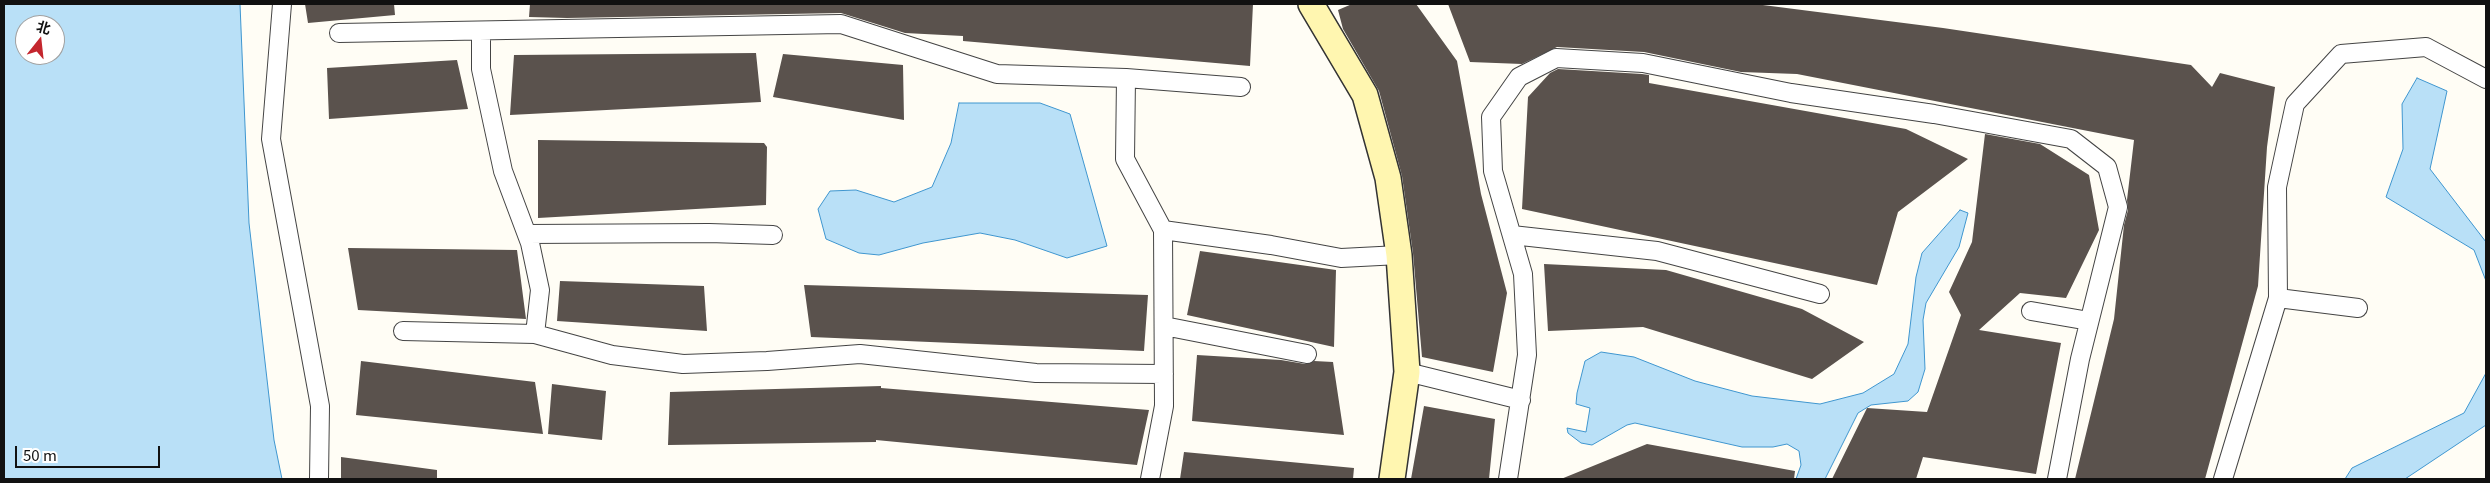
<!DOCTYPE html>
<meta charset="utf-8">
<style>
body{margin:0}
#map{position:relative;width:2490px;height:483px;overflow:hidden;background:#fffdf5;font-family:Georgia,"Noto Sans SC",serif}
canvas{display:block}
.frame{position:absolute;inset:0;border:5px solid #111;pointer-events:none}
.north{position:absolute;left:15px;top:15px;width:50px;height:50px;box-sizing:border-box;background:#fff;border:1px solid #a0a0a0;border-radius:50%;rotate:16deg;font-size:14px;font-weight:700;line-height:20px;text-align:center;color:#111}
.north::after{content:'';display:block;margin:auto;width:18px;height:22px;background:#c4262e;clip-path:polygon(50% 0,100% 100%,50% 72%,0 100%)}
.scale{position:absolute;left:15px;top:446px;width:145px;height:22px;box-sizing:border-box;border:2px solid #111;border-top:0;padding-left:6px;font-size:15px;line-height:18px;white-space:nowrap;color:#111;-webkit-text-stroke:4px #fff;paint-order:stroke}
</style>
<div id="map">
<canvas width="2490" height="483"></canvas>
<div class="frame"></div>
<div class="north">北</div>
<div class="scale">50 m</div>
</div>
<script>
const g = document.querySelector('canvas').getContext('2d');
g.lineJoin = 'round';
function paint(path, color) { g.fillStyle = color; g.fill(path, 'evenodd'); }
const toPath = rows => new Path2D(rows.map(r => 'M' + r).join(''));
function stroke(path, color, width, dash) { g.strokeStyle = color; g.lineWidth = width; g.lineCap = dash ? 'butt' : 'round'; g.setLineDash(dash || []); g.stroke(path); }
const water = toPath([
 [4,4,240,4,249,223,274,440,282,479,4,479,4,4],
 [25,25,55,25,55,55,25,55,25,25],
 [2417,78,2447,91,2430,169,2486,242,2486,281,2474,250,2386,197,2403,149,2402,104,2417,78],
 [959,103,1040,103,1070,114,1107,246,1067,258,1015,240,980,233,923,243,879,255,859,253,826,239,818,209,830,191,856,190,894,202,932,187,951,143,959,103],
 [1960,210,1968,213,1959,247,1926,303,1923,320,1925,369,1918,392,1908,401,1871,405,1858,413,1825,479,1796,479,1801,465,1799,451,1787,444,1773,447,1742,447,1635,423,1627,425,1592,445,1581,443,1568,433,1567,428,1586,432,1590,408,1576,404,1577,393,1585,361,1601,352,1634,357,1695,381,1752,396,1820,404,1863,393,1894,374,1908,344,1916,277,1922,253,1960,210],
 [2486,373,2486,425,2405,479,2345,479,2352,468,2464,413,2486,373]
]);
paint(water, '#b9e0f7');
stroke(water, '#3f96cf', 1);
paint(toPath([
 [305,4,394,4,395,15,308,23],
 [530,4,1253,4,1250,66,963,41,963,36,905,33,841,13,567,18,529,17],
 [1352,4,1416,4,1457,61,1481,194,1507,293,1493,372,1422,357,1413,253,1402,176,1379,91,1343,29,1338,10],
 [1448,4,1755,4,1943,28,2191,65,2212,87,2220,73,2275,87,2267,147,2258,286,2205,479,2075,479,2114,319,2124,225,2128,210,2127,200,2134,140,1797,74,1741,72,1644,52,1557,47,1522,64,1470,62],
 [756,53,761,102,510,115,514,55],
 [783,54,903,65,904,120,773,97],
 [457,60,468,109,329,119,327,68],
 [1558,69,1642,74,1649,75,1649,83,1906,129,1968,159,1898,212,1877,285,1522,209,1528,97,1550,73],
 [1985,134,2040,144,2089,175,2099,230,2066,298,2020,293,1979,330,2061,343,2036,474,1923,457,1916,479,1832,479,1867,408,1927,412,1961,315,1949,292,1972,242],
 [538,140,764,143,767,147,766,205,538,218],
 [348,248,517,250,526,319,358,310],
 [1200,251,1336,270,1334,347,1187,315],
 [1544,264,1666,270,1802,309,1864,342,1812,379,1643,327,1548,331],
 [560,281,704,286,707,331,557,321],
 [804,285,1148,295,1144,351,811,337],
 [1197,355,1281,360,1305,364,1314,361,1333,362,1344,435,1192,421],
 [361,361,535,382,543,434,356,415],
 [552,384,606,391,602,440,548,434],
 [881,386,881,388,1149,410,1137,465,876,440,876,442,668,445,670,392],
 [1424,406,1495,419,1489,479,1411,479],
 [1647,444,1795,471,1794,479,1561,479],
 [1184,452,1354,468,1353,479,1180,479],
 [341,457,437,470,437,479,341,479]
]), '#5a524d');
const street = toPath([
 [282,4,271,139,320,406,319,479],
 [481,31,481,69,503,171,530,243,540,290,535,334],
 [339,33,841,24,997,74,1126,78,1241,87],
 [1126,78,1125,159,1163,230,1164,406,1150,479],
 [1163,230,1271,245,1341,258,1399,255],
 [527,234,709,233,773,235],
 [1512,235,1657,251,1820,294],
 [2278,298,2358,308],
 [2031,311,2089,321],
 [1164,326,1307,354],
 [403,331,535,334,612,355,683,364,767,361,860,354,1036,373,1164,374],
 [1407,372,1521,400],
 [1508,479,1527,355,1523,274,1493,171,1491,117,1519,77,1556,58,1643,63,1791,93,1934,114,2071,139,2107,167,2118,207,2080,359,2057,479],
 [2223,479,2278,298,2277,187,2295,104,2341,54,2426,47,2486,79]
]);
const secondary = toPath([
 [1311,4,1365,95,1388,178,1399,255,1407,372,1392,479]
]);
stroke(street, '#444', 20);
stroke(secondary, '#333', 28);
stroke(street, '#fff', 18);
stroke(secondary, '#fff6b0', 25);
</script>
